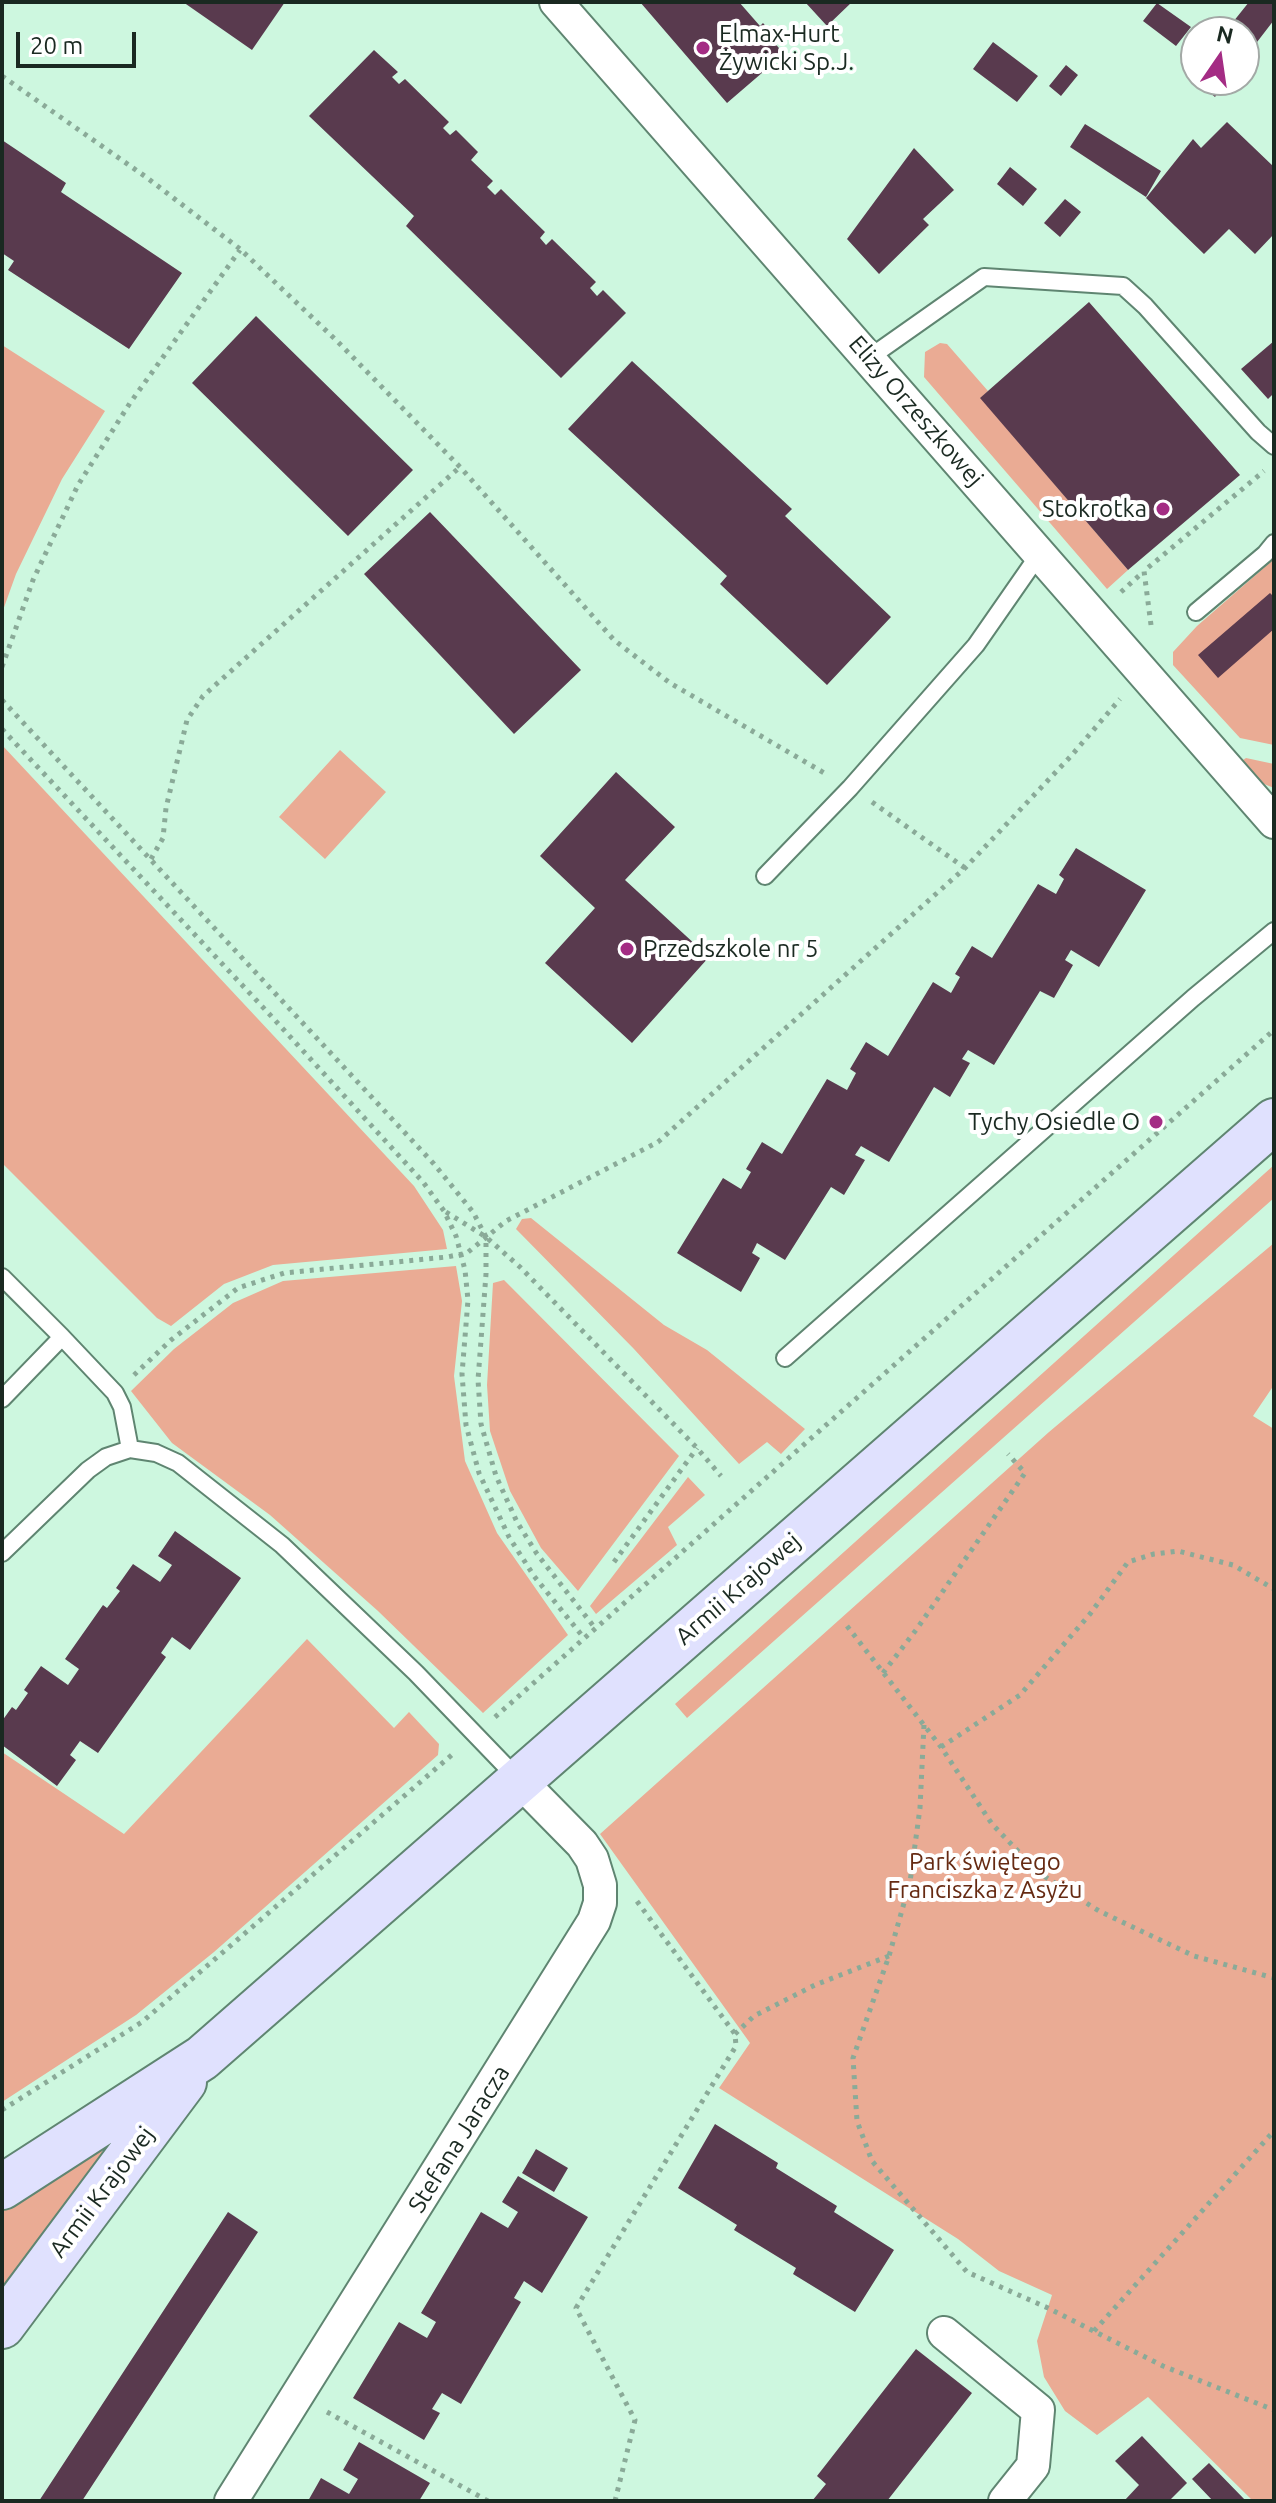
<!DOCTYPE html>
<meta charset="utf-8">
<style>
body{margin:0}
#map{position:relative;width:1276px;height:2503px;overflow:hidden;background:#cdf7df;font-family:Ubuntu,sans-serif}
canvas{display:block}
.frame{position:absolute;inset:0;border:4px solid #1a2921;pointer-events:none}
.north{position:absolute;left:1180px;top:16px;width:80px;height:80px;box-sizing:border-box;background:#fff;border:2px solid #a3a9a6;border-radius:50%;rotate:13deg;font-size:22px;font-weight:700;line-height:32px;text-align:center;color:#1a2921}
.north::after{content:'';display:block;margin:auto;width:28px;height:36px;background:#a42c84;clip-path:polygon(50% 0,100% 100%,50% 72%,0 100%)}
.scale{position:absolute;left:16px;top:32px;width:120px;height:36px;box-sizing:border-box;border:4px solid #1a2921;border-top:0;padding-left:10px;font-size:24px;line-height:28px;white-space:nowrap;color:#1a2921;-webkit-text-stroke:6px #fff;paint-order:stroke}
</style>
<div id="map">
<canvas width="1276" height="2503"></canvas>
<div class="frame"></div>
<div class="north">N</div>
<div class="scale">20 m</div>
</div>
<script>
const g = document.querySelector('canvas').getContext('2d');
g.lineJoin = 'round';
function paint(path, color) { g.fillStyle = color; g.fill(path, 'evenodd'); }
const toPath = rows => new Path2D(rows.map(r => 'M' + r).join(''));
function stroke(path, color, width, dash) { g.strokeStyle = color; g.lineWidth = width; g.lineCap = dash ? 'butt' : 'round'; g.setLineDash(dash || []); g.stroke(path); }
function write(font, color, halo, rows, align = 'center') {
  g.font = font + ' Ubuntu,sans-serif'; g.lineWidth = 8; g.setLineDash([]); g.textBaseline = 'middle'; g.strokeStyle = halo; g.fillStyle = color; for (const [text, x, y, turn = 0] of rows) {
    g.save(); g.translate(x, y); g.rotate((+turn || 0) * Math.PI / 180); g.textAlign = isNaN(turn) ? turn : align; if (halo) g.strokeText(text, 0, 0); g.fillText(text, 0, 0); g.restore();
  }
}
paint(toPath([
 [940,343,947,344,988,391,981,398,1128,570,1107,589,924,377,925,352],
 [2,345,105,411,62,479,16,574,2,613],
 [1274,559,1274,745,1240,738,1173,665,1173,652,1197,626],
 [2,745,414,1186,443,1230,447,1249,273,1265,224,1284,171,1326,157,1318,2,1163],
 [340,750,386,792,325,859,279,817],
 [1246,758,1274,764,1274,788,1264,784,1253,773,1243,760],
 [1274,1165,1274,1198,687,1718,675,1704],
 [531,1218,664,1325,707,1350,805,1429,781,1454,767,1442,739,1464,634,1349,516,1229,522,1219],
 [1274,1243,1274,1385,1253,1416,1274,1429,1274,2501,1253,2501,1148,2397,1097,2435,1065,2411,1044,2377,1037,2341,1052,2295,999,2271,958,2239,719,2088,750,2043,600,1834,1049,1432],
 [456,1266,462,1301,454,1376,465,1461,497,1533,568,1635,483,1713,378,1611,270,1515,172,1443,131,1391,174,1349,233,1303,283,1281],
 [504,1280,679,1456,578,1591,541,1548,510,1491,490,1431,487,1385,493,1283],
 [688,1477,705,1495,668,1527,677,1545,596,1614,590,1606],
 [307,1639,394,1728,409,1712,439,1744,438,1755,214,1952,136,2015,2,2102,2,1752,124,1834],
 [100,2149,105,2154,2,2290,2,2202]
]), '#eaab94');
paint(toPath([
 [183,2,285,2,252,50],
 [640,2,739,2,760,26,763,23,776,38,773,41,784,54,727,103],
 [805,2,852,2,827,26],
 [1249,2,1274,2,1274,20,1244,59,1244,32,1225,32],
 [1157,3,1191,27,1176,46,1143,21],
 [993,42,1038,76,1017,102,973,69],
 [374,50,398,72,392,77,399,84,405,79,449,122,443,128,450,135,456,130,478,152,471,160,493,181,487,187,495,195,501,189,545,232,540,238,546,245,552,239,596,282,590,288,597,296,603,290,626,313,561,378,406,226,414,216,309,116],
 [1066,65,1078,75,1061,96,1049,86],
 [1196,70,1196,80,1227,80,1215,97,1191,77],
 [1227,122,1274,167,1274,234,1255,254,1229,229,1204,254,1146,198,1193,139,1201,148],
 [1085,124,1161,171,1146,197,1070,147],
 [2,140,66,183,61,192,182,273,129,349,8,270,14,261,2,253],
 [914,148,954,190,923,219,929,225,879,274,847,239],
 [1010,167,1037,189,1023,206,997,184],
 [1065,199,1081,212,1060,237,1044,223],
 [1089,302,1240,475,1128,570,980,398],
 [256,316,413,470,348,536,192,383],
 [1274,341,1274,393,1268,399,1241,369],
 [632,361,792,509,785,516,891,617,827,685,720,584,727,576,568,429],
 [430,512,581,670,514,734,364,574],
 [1270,593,1274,597,1274,629,1218,678,1198,655],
 [616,772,675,827,625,880,709,957,632,1043,545,963,595,908,540,856],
 [1076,848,1146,890,1099,967,1071,950,1065,960,1073,965,1054,998,1040,991,994,1065,968,1050,962,1059,970,1063,950,1097,934,1087,889,1162,861,1146,855,1155,865,1160,844,1195,831,1187,785,1260,757,1243,752,1253,760,1258,741,1292,677,1253,723,1178,741,1189,751,1172,746,1169,762,1142,782,1154,827,1079,847,1090,856,1073,850,1069,866,1042,888,1056,933,982,951,993,960,977,955,974,972,946,992,958,1038,884,1056,894,1064,879,1059,875],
 [175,1531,241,1578,190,1650,172,1637,161,1653,166,1657,98,1753,80,1741,70,1755,76,1760,57,1786,2,1745,2,1721,12,1707,16,1710,28,1693,24,1690,41,1666,68,1685,79,1669,65,1659,103,1605,107,1608,120,1591,116,1588,133,1564,160,1582,172,1565,158,1556],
 [715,2124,778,2163,776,2168,837,2206,834,2212,894,2250,855,2312,793,2274,796,2268,734,2230,737,2225,678,2188],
 [536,2149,568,2168,554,2192,522,2173],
 [518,2176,588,2217,542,2293,524,2281,514,2298,521,2302,461,2404,442,2393,432,2409,440,2413,424,2440,353,2398,399,2322,427,2338,436,2322,421,2313,481,2212,508,2228,518,2212,502,2202],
 [228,2212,258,2232,82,2501,39,2501],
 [916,2349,972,2393,887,2501,812,2501,826,2484,817,2476],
 [1142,2436,1187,2483,1169,2501,1124,2501,1139,2485,1115,2461],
 [359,2442,430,2483,419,2501,308,2501,321,2478,349,2494,358,2479,343,2470],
 [1209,2463,1246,2501,1213,2501,1192,2479]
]), '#593a4e');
const lane = toPath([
 [869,358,984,277,1123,286,1145,306,1258,432,1274,446],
 [1196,612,1265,554,1274,543],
 [765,876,850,788,976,645,1040,553],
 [2,1277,62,1337],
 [785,1358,1193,998,1274,931],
 [2,1399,62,1337,115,1393,122,1407,130,1449],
 [2,1553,88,1470,106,1457,130,1449,156,1453,178,1463,282,1545,416,1673,519,1780]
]);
const street = toPath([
 [556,2,1274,822],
 [944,2333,1038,2410,1033,2466,1005,2501],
 [231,2501,594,1921,600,1903,600,1885,592,1859,582,1844,520,1781]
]);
const secondary = toPath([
 [2,2187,202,2058,1274,1121],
 [2,2326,184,2082]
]);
stroke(lane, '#5f8571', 20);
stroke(street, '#5f8571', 36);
stroke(secondary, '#5f8571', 48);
stroke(toPath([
 [2,76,146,177,240,249,337,341,460,467,614,640,670,683,826,774],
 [1121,592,1143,572],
 [1151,625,1144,571,1264,471],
 [2,667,33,580,78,485,130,403,240,250],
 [2,700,434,1164,473,1212,486,1237,486,1274,478,1380,481,1424,496,1476,517,1522,537,1554,595,1628],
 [2,729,273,1018,423,1182,444,1211,456,1236,465,1270,468,1300,462,1374,466,1425,479,1473,509,1537,534,1576,584,1638],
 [872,802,965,868],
 [151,859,163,838,166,808,187,720,203,696,460,467],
 [446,1212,486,1237,520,1267,697,1448,721,1476],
 [134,1375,171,1340,238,1288,284,1273,447,1257,467,1253,506,1221,658,1142,965,868,1071,756,1120,699],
 [614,1562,697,1448],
 [847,1626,941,1747,992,1824,1039,1873,1099,1911,1194,1956,1274,1978],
 [883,1673,916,1630,1025,1473,1008,1454],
 [495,1717,1274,1030],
 [924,1725,920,1808,910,1882,889,1956,853,2058,857,2121,872,2161,967,2272,1048,2308,1163,2366,1274,2410],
 [941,1747,1020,1695,1090,1614,1128,1562,1154,1554,1178,1551,1233,1565,1274,1589],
 [735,2034,754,2016,815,1985,889,1956],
 [2,2110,142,2022,454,1753],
 [1094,2331,1274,2131],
 [327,2412,488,2501],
 [615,2501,635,2420,576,2308,736,2046,735,2034,636,1900]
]), '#8aaa98', 5, [4, 6]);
stroke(lane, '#fff', 16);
stroke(street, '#fff', 32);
stroke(secondary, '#e0e1fe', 44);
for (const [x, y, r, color] of [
 [703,48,8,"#a42c84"],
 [1163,509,8,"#a42c84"],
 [627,949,8,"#a42c84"],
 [1156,1122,8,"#a42c84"]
]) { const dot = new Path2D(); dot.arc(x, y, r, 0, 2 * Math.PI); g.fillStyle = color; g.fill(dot); stroke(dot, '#fff', 3); }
write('24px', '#1a2921', '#fff', [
 ["Elmax-Hurt",719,34],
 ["Żywicki Sp.J.",719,62],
 ["Stokrotka",1147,509,"right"],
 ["Przedszkole nr 5",643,949],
 ["Tychy Osiedle O",1140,1122,"right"]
], 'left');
write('24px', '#1a2921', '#fff', [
 ["Elizy Orzeszkowej",916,411,49],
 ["Armii Krajowej",738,1589,-41],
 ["Stefana Jaracza",459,2139,-58],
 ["Armii Krajowej",102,2192,-53]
]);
write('24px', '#662a12', '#fff', [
 ["Park świętego",985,1862],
 ["Franciszka z Asyżu",985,1890]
]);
</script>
